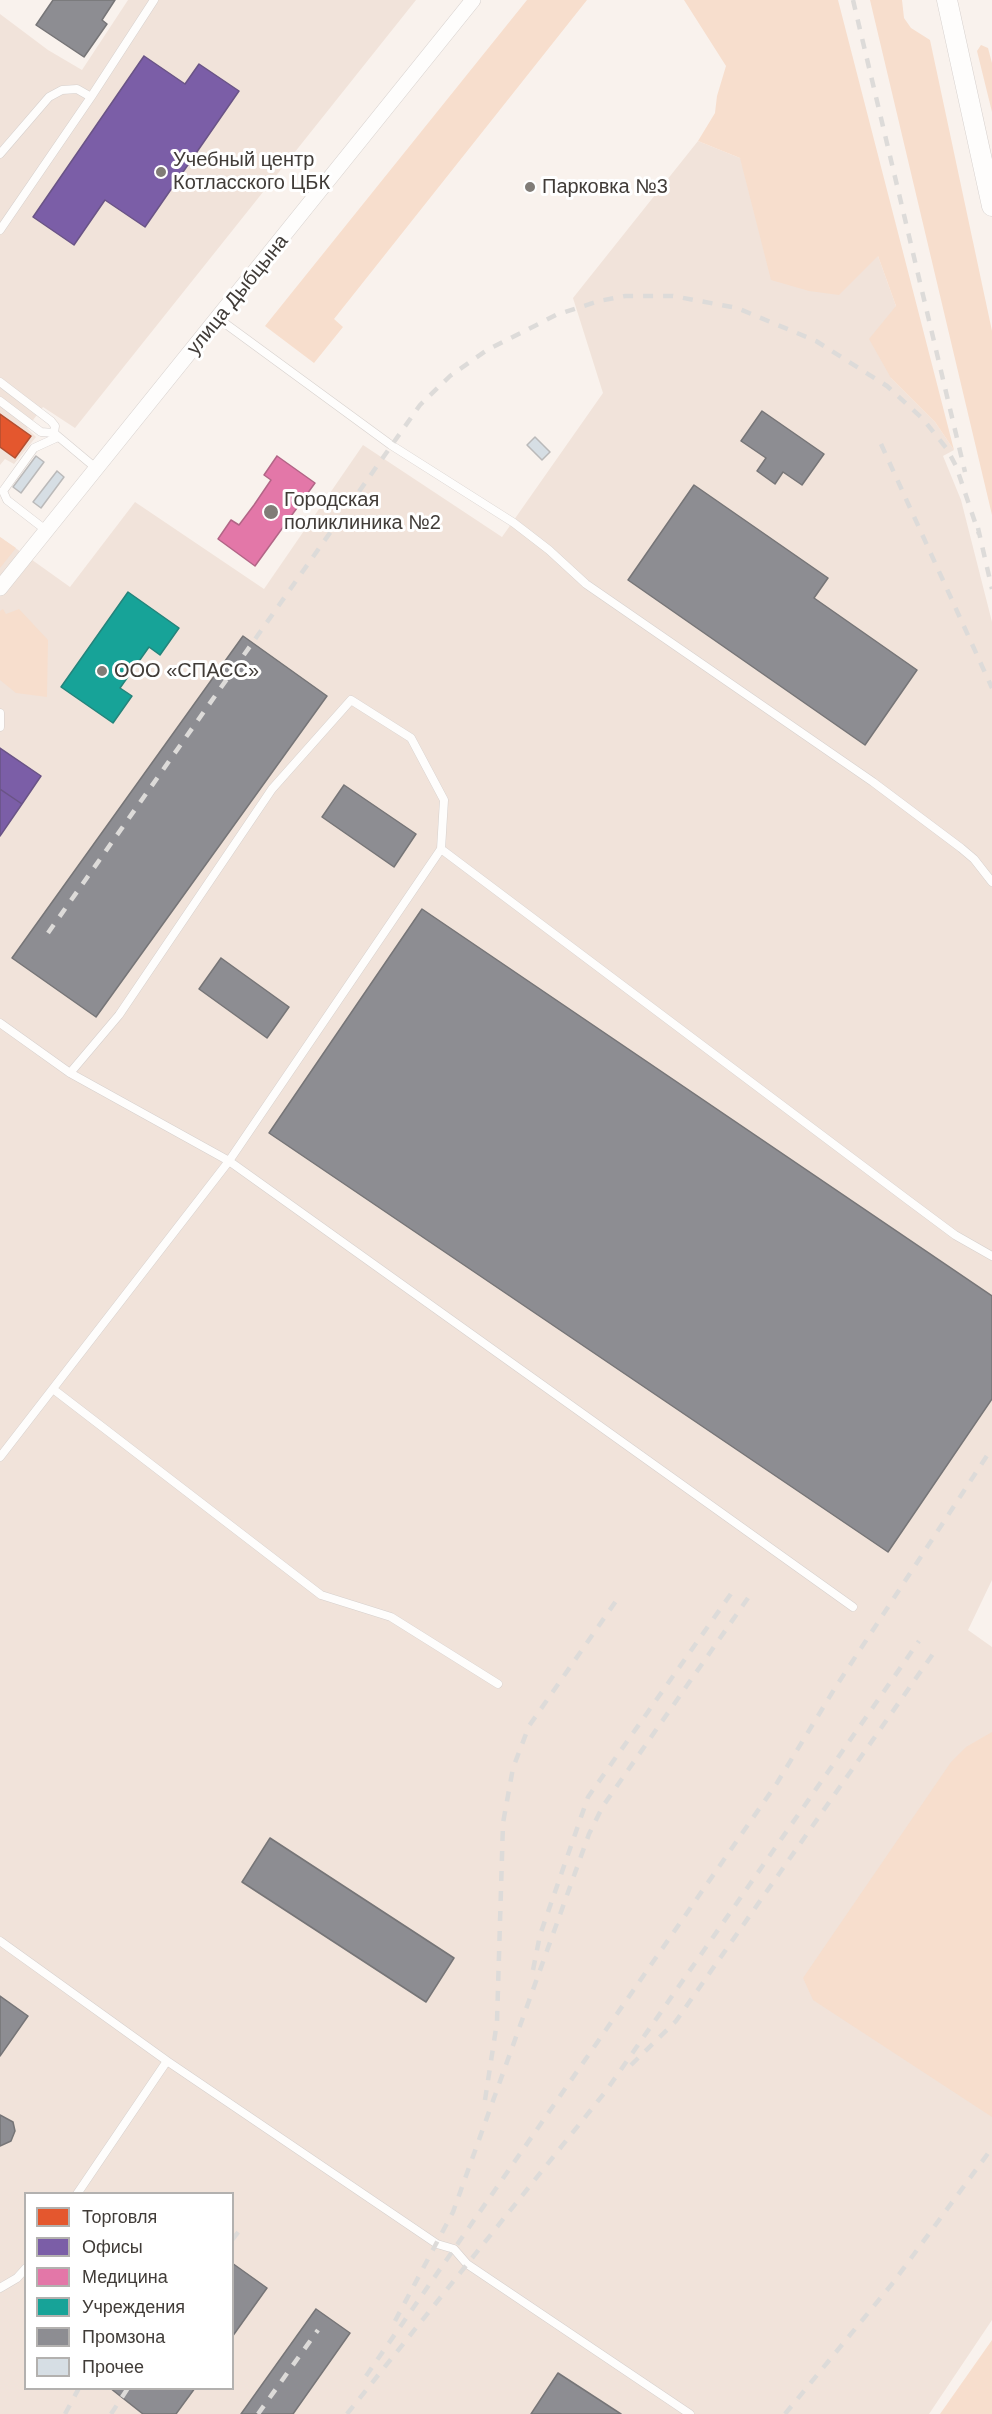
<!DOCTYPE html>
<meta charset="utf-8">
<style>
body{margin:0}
#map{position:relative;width:992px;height:2414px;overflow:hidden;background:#f9f2ed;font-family:Arial,sans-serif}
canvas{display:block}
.legend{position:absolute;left:24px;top:2192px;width:210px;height:198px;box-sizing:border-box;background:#fff;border:2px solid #b3b1af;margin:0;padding:8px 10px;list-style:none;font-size:18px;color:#413c38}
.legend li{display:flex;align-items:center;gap:12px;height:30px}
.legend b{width:30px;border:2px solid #b3b1af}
</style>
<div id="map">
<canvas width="992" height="2414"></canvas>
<ul class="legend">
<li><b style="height:16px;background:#e4572e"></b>Торговля</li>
<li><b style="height:16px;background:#7b5ea7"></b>Офисы</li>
<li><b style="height:16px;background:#e377a8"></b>Медицина</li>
<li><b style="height:16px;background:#17a398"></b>Учреждения</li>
<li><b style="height:16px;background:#8d8d92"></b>Промзона</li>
<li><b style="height:16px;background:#d6dee4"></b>Прочее</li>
</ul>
</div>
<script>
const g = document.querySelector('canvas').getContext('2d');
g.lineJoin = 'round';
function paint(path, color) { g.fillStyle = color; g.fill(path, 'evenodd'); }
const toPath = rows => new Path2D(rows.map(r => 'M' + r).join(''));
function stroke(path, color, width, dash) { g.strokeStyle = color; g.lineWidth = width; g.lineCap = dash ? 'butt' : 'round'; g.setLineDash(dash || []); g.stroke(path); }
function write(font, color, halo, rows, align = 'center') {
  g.font = font + ' Arial,sans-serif'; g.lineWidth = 6; g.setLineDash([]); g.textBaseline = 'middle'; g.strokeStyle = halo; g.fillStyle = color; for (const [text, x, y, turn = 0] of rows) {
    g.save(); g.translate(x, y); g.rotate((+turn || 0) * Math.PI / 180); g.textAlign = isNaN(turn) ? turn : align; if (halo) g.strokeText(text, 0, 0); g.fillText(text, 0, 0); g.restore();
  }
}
paint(toPath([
 [128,0,416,0,75,428,43,407,27,428,36,437,14,464,5,459,0,465,0,14,48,50,82,70],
 [698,141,740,158,878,256,896,306,891,378,935,422,954,450,943,456,961,500,992,622,992,1580,968,1630,992,1647,992,2320,929,2414,0,2414,0,537,70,587,135,502,264,589,363,445,502,537,603,393,573,298],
 [26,2194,232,2194,232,2388,26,2388]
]), '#f1e3da');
paint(toPath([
 [527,0,587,0,334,319,343,327,314,363,265,326],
 [684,0,838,0,954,450,935,422,891,378,869,339,896,306,878,256,839,295,809,291,771,280,740,158,698,141,715,113,717,96,726,66],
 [870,0,902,0,904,18,911,28,930,40,992,331,992,515],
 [981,45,988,48,992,63,992,112,977,51],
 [0,537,16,548,0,568],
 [3,609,6,614,19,609,48,640,47,697,16,693,0,680,0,611],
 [992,1732,992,2117,813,2000,803,1978,951,1762,966,1747],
 [992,2340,992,2414,940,2414]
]), '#f7decd');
const shops = toPath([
 [0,414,31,436,15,458,0,447,0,414]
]);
paint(shops, '#e4572e');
stroke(shops, '#b34f31', 1.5);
const offices = toPath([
 [144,56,185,84,199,64,239,91,145,227,105,200,74,245,33,217,144,56],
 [0,748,41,776,22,804,0,789,0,748],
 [0,789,22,804,0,836,0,789]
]);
paint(offices, '#7b5ea7');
stroke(offices, '#6a5486', 1.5);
const health = toPath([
 [277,456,315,483,255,566,218,539,231,520,239,525,254,505,271,480,264,475,277,456]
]);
paint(health, '#e377a8');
stroke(health, '#b26586', 1.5);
const public = toPath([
 [128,592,179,628,160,655,149,647,120,688,132,696,113,723,61,687,128,592]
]);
paint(public, '#17a398');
stroke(public, '#24847b', 1.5);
const industry = toPath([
 [53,0,115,0,102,20,107,24,84,57,36,25,53,0],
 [762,411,824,454,802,485,783,472,775,484,757,471,766,458,741,441,762,411],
 [694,485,828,578,814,598,917,670,865,745,628,580,694,485],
 [243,636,327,696,96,1017,12,958,243,636],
 [344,785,416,834,394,867,322,817,344,785],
 [422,909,992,1296,992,1399,888,1552,269,1133,422,909],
 [221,958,289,1007,267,1038,199,989,221,958],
 [270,1838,454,1958,426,2002,242,1882,270,1838],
 [0,1996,28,2016,0,2056,0,1996],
 [0,2115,13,2122,15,2131,11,2141,0,2146,0,2115],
 [232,2263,267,2288,232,2337,232,2263],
 [316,2309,350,2333,293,2414,241,2414,316,2309],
 [558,2373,621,2414,531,2414,558,2373],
 [110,2388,195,2388,176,2414,143,2414,110,2388]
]);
paint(industry, '#8d8d92');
stroke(industry, '#767577', 1.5);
const building = toPath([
 [535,437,550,452,542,460,527,445,535,437],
 [36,456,44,462,21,493,13,487,36,456],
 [57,471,64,477,41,508,33,502,57,471]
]);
paint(building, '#d6dee4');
stroke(building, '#bab9b9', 1.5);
const service = toPath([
 [0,154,49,97,62,90,77,89,91,97,154,0],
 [0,230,91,97],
 [219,319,391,445,514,523,549,550,586,584,873,782,961,848,974,859,992,882],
 [0,382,51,421,55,426,54,433],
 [0,401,41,432,54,433,97,469],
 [47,531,7,500,3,491,34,448,58,437],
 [0,713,0,727],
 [0,1023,70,1073,229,1161,853,1607],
 [70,1073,119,1015,272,789,351,700,411,738,444,800,441,849],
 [53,1389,321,1595,391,1617,498,1684],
 [0,1457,229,1161,441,849,908,1200,955,1235,992,1256],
 [0,1941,167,2061,437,2244,454,2249,467,2264,690,2414],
 [77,2194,167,2061],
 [0,2288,17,2278,26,2268]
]);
const minor = toPath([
 [0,588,473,0]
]);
const tertiary = toPath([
 [947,0,992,206]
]);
stroke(service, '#d6d0cd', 9);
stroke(minor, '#d6d0cd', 16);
stroke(tertiary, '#d6d0cd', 21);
stroke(service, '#fefdfc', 8);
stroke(minor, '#fefdfc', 15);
stroke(tertiary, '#fefdfc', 20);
stroke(toPath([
 [853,0,965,472],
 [881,444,992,688],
 [978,528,992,589],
 [48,933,420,405,450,376,487,350,556,315,599,301,625,296,673,296,737,308,816,341,887,386,923,419,947,449,956,466,979,534],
 [533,1970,540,1935,588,1797,735,1588],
 [631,2065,676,2021,935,1651],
 [485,2100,497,2022,503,1823,513,1768,529,1726,616,1601],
 [232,2240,243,2226],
 [395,2321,453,2212,589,1834,603,1806,748,1598],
 [366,2376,777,1783,835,1688,992,1448],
 [65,2414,79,2388],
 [111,2414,128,2388],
 [258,2414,318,2330],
 [347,2414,606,2091,919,1641],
 [785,2414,892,2284,992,2148]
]), '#dddbd9', 4.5, [10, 10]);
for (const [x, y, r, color] of [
 [161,172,6,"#817c77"],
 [530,187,6,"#817c77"],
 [271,512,8,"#817c77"],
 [102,671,6,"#817c77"]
]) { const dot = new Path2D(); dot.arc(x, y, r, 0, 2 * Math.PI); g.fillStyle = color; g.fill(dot); stroke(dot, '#fff', 2); }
write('20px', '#413c38', '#fff', [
 ["Учебный центр",173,160],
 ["Котласского ЦБК",173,183],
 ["Парковка №3",542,187],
 ["Городская",284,500],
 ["поликлиника №2",284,523],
 ["ООО «СПАСС»",114,671]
], 'left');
write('20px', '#413c38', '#fff', [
 ["улица Дыбцына",238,295,-51]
]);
</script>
